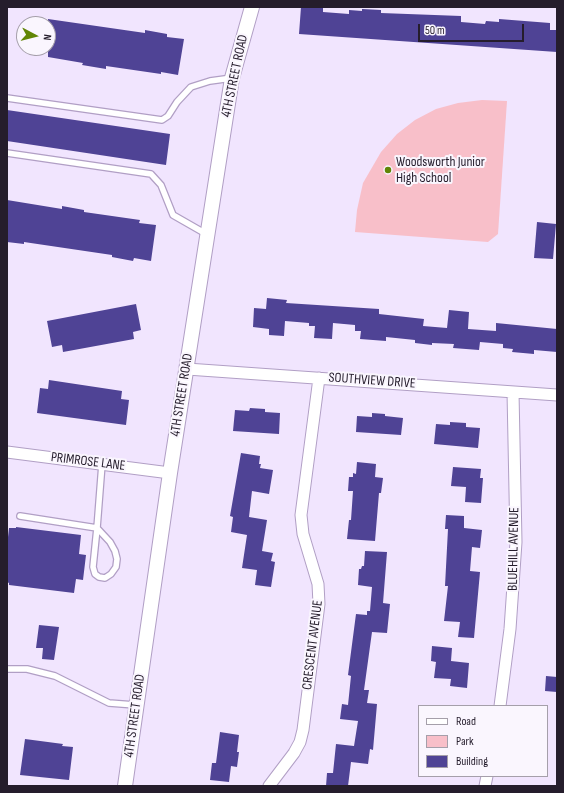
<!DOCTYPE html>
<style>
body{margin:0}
#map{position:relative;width:564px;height:793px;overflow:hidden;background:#f1e5fe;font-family:"Sofia Sans Condensed",sans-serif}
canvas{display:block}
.frame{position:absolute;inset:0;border:8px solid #251d2c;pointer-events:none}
.legend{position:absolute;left:418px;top:705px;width:130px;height:72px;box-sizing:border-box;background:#faf6fe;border:1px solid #a59faa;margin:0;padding:5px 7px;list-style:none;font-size:12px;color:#251d2c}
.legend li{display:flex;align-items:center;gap:8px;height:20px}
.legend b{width:20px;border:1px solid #a59faa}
.north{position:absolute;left:16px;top:16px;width:40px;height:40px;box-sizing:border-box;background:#faf6fe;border:1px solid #a59faa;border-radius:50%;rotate:97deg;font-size:11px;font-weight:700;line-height:16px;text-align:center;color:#251d2c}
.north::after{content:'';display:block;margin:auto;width:14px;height:18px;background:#618506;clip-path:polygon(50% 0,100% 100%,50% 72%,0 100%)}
.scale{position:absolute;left:418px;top:24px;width:106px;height:18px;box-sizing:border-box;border:2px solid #251d2c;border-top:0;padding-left:5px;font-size:12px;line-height:14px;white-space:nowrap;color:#251d2c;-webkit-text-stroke:3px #faf6fe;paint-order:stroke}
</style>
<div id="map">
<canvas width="564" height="793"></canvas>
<div class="frame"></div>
<ul class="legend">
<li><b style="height:5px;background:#fff"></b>Road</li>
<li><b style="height:11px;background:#f8bfc9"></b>Park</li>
<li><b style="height:11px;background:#4f4395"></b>Building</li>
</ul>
<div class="north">N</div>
<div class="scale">50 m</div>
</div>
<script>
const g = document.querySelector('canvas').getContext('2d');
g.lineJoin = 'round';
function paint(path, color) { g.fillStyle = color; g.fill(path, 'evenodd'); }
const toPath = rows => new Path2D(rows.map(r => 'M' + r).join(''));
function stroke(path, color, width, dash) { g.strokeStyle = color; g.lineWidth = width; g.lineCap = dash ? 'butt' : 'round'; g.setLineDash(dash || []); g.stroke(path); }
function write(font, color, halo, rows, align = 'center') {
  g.font = font + ' "Sofia Sans Condensed",sans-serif'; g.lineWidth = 4; g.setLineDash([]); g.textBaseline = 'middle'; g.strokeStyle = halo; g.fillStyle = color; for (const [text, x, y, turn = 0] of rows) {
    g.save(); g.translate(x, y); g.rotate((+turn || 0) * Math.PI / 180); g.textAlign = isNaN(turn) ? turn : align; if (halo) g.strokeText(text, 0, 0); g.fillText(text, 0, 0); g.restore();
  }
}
paint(toPath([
 [482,100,507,101,498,234,488,242,355,232,357,210,363,183,381,152,397,134,415,120,436,109,458,103]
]), '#f8bfc9');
paint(toPath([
 [301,7,323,7,323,12,349,14,349,10,362,11,362,9,381,10,381,13,461,16,461,22,485,24,486,21,499,22,499,19,550,23,550,30,557,30,557,52,299,34],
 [48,19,145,33,145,30,167,34,167,37,184,39,178,75,161,72,161,74,106,66,106,69,82,65,83,63,48,57],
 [7,110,170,134,166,165,7,141],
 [7,200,62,209,62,206,84,210,84,212,140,220,139,223,156,225,151,261,134,258,133,261,112,257,112,255,24,242,24,244,7,242],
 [537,222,556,224,553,259,534,258],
 [267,298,287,300,286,303,379,309,379,314,424,319,423,326,447,328,449,310,469,312,468,329,496,331,496,323,557,329,557,352,534,350,534,354,512,352,513,349,503,348,503,344,480,342,479,350,453,348,454,344,432,343,432,345,415,343,415,340,386,337,386,341,360,339,361,331,355,331,355,325,333,323,332,339,314,338,315,326,309,326,309,323,285,321,284,336,269,335,269,329,253,327,254,308,266,309],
 [136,304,141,330,133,332,134,339,63,352,62,345,52,347,47,321],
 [49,380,122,391,121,399,129,400,126,425,37,413,40,388,48,389],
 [250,408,265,409,265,412,280,413,279,434,233,431,235,410,249,411],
 [372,413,385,414,385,416,403,418,401,435,356,432,357,416,372,417],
 [450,422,466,423,466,427,480,428,478,448,434,444,436,424,450,425],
 [241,453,260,456,259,464,261,464,260,468,273,470,269,494,252,491,249,517,267,520,262,551,273,553,271,561,275,562,271,587,255,585,257,570,242,568,247,535,231,532,233,517,230,516],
 [357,462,376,464,375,477,383,478,381,493,379,493,375,541,347,539,349,520,351,520,353,491,348,491,349,477,353,477,353,473,356,474],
 [453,467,481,469,480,478,483,478,481,503,465,502,466,487,451,486],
 [446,515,464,516,464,528,482,530,480,548,472,547,470,571,480,572,474,638,458,637,460,622,444,621,448,586,445,586,448,529,445,529],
 [16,527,81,535,79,554,86,555,83,580,76,579,74,593,9,585,9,583,7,582,7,546,9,528,16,528],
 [365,551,387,552,383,603,390,604,387,633,372,632,364,690,369,690,367,703,377,704,373,750,370,749,368,764,351,762,348,786,326,786,327,773,333,773,336,744,354,746,358,721,340,719,342,704,348,705,351,676,348,675,356,614,367,615,367,611,370,611,372,587,358,585,359,569,361,569,362,566,364,566],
 [39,625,59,627,54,660,42,659,43,648,36,648],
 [432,646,452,648,451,661,469,663,467,688,450,686,451,679,434,678,436,662,431,661],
 [546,676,557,677,557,692,545,691],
 [220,732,239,735,237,752,239,752,237,767,231,766,229,782,210,780,212,763,216,763],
 [25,739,63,744,62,746,73,747,69,780,20,775]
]), '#4f4395');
const service = toPath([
 [7,98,162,120,168,116,177,102,191,87,210,81,232,78],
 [7,153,151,174,161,185,173,215,208,235],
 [20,516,97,528,110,542,115,551,117,559,116,567,111,574,105,578,99,577,95,574,93,567,97,528,102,464],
 [7,669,27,669,55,676,109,703,135,705]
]);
const minor = toPath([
 [187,369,557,395],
 [7,452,170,473],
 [500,706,510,629,516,542,513,392],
 [269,786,294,753,300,742,303,730,319,604,318,584,303,534,301,515,319,378],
 [485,786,487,776]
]);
const tertiary = toPath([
 [125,786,170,473,232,78,252,7]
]);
stroke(service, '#b19fc5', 8);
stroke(minor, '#b19fc5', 13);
stroke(tertiary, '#b19fc5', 16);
stroke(service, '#fff', 5.5);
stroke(minor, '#fff', 11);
stroke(tertiary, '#fff', 14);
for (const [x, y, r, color] of [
 [388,170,4,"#618506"]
]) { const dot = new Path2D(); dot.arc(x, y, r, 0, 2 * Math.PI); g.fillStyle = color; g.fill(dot); stroke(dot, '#faf6fe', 1.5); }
write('14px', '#251d2c', '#faf6fe', [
 ["4TH STREET ROAD",235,76,-78],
 ["SOUTHVIEW DRIVE",372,381,4],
 ["4TH STREET ROAD",182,395,-81],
 ["PRIMROSE LANE",88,462,7],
 ["BLUEHILL AVENUE",514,549,-89],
 ["CRESCENT AVENUE",313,645,-83],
 ["4TH STREET ROAD",135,716,-82]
]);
write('14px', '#251d2c', '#faf6fe', [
 ["Woodsworth Junior",396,162],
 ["High School",396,178]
], 'left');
</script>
